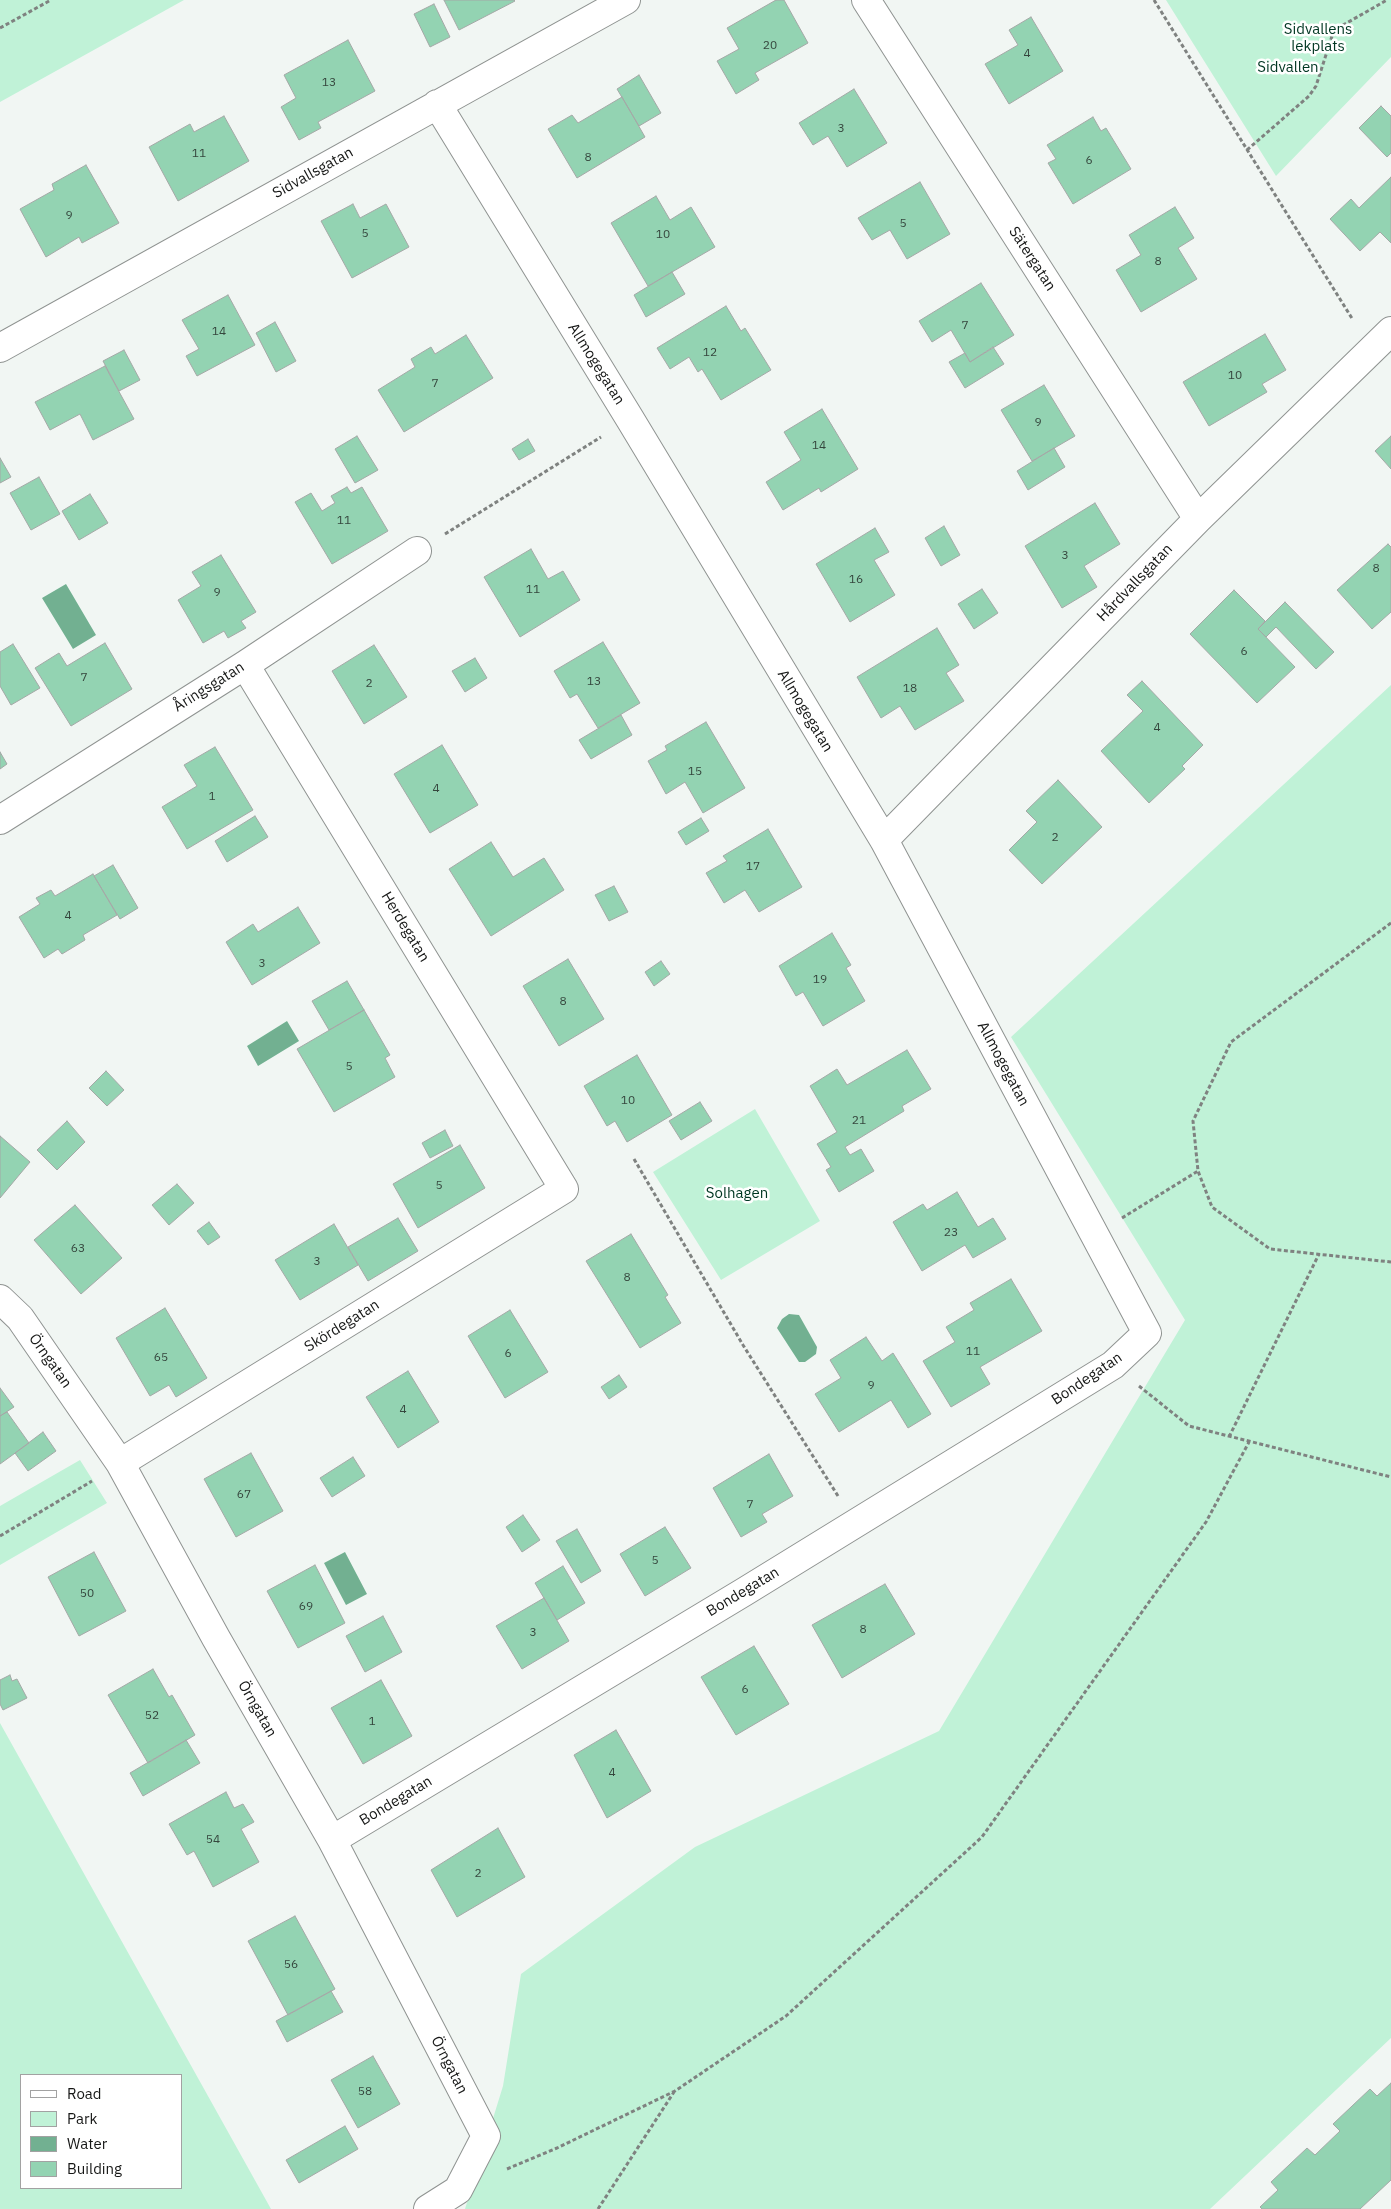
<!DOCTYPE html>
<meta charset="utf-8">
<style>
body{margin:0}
#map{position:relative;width:1391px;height:2209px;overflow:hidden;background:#f1f6f3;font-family:"IBM Plex Sans",sans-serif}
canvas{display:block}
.legend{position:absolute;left:20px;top:2074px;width:162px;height:115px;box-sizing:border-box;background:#fff;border:1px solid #a2a2a2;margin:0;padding:6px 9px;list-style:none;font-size:15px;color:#161716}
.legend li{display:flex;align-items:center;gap:10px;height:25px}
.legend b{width:25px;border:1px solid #a2a2a2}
</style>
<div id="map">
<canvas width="1391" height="2209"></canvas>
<ul class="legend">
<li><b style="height:6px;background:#fff"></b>Road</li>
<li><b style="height:14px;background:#c0f2d7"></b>Park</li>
<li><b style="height:14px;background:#72b091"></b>Water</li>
<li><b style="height:14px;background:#93d3b2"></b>Building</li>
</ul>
</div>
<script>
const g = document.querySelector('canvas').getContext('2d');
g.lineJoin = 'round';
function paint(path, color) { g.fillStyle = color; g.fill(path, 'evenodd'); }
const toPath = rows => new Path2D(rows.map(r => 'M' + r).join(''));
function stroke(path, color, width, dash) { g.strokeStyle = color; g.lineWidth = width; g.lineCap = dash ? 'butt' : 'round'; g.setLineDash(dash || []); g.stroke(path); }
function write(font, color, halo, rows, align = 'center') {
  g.font = font + ' "IBM Plex Sans",sans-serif'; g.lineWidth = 5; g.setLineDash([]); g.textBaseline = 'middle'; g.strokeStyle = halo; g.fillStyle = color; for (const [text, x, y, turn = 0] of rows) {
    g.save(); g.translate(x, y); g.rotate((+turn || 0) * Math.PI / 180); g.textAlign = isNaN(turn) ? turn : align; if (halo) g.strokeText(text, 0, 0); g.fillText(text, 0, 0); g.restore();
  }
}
paint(toPath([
 [0,0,184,0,0,102],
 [1166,0,1391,0,1391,57,1276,176],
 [1391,685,1391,2038,1210,2209,465,2209,503,2086,521,1974,695,1847,939,1731,1185,1320,1011,1037],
 [755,1109,820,1221,721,1280,653,1172],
 [80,1460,107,1503,0,1565,0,1506],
 [0,1723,271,2209,0,2209],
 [21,2075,181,2075,181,2188,21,2188]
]), '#c0f2d7');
paint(toPath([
 [66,584,96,635,73,649,42,598],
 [287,1021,299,1041,258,1066,247,1046],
 [789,1314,799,1315,817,1347,816,1354,805,1362,799,1362,777,1328,782,1319],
 [345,1552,367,1594,346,1605,324,1563]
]), '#72b091');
const building = toPath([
 [444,0,514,0,515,1,459,30,444,0],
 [776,0,784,0,808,43,755,73,759,80,736,94,717,61,739,49,727,28,776,0],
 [434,4,450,37,430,47,414,14,434,4],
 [1031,17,1063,71,1009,104,985,64,1018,45,1009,30,1031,17],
 [348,40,375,91,318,122,321,128,299,140,281,107,296,98,284,75,348,40],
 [639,75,661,113,639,126,617,89,639,75],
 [854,89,887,143,847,167,828,136,813,145,799,123,854,89],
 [622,97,645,137,577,178,548,129,572,115,578,123,622,97],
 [1381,106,1391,116,1391,153,1387,157,1359,128,1381,106],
 [224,116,249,161,178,201,149,147,190,124,194,132,224,116],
 [1093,117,1101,131,1106,128,1131,169,1073,204,1048,163,1056,159,1047,145,1093,117],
 [86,165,119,223,82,243,79,237,46,257,20,209,54,190,52,184,86,165],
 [1391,177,1391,243,1380,232,1360,251,1330,219,1351,199,1359,208,1391,177],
 [920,182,950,234,907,259,890,230,872,240,858,218,920,182],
 [656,196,670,220,691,207,715,247,648,286,611,223,656,196],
 [353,204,360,218,386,204,409,247,352,278,321,221,353,204],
 [1175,207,1194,238,1178,248,1197,279,1141,312,1116,270,1141,255,1129,235,1175,207],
 [672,272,685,294,646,317,634,295,672,272],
 [981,283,1014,335,970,362,951,330,932,342,919,321,981,283],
 [228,295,255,345,197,376,186,356,199,349,182,320,228,295],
 [726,306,741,331,745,328,771,370,721,400,702,369,698,372,689,357,670,369,657,348,726,306],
 [275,322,296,361,276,372,256,333,275,322],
 [1265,334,1286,370,1262,384,1267,392,1209,426,1183,382,1265,334],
 [466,335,493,378,404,432,378,390,415,367,411,359,431,347,435,354,466,335],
 [993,347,1004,364,965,388,949,362,965,353,970,362,993,347],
 [124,350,140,380,119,391,103,361,124,350],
 [105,366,134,419,93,440,80,414,50,430,35,402,105,366],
 [1044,385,1075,436,1032,461,1001,410,1044,385],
 [822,409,858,469,821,492,819,488,783,510,766,482,801,460,784,432,822,409],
 [357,436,378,470,355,483,335,449,357,436],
 [1391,436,1391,469,1375,451,1391,436],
 [528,439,535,451,519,460,512,449,528,439],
 [1054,448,1065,467,1028,490,1017,471,1054,448],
 [0,458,11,477,0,483,0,458],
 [39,477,60,514,31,530,10,493,39,477],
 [347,487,351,493,362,487,388,531,332,564,295,502,311,493,322,511,335,503,331,496,347,487],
 [90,494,108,523,79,540,62,511,90,494],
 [1095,503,1120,544,1084,566,1097,587,1062,608,1025,546,1095,503],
 [944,526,960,555,941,566,925,538,944,526],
 [875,528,889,552,874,560,895,595,850,622,816,564,875,528],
 [1388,544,1391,547,1391,612,1372,629,1337,590,1388,544],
 [531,549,548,579,563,571,580,600,520,637,484,577,531,549],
 [221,555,256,612,241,621,246,628,228,638,224,631,203,643,178,600,201,586,192,572,221,555],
 [982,589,998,613,974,629,958,604,982,589],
 [1234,590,1265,621,1258,629,1295,667,1257,703,1190,634,1234,590],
 [1285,602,1334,652,1316,669,1276,627,1266,637,1258,629,1285,602],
 [937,628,959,665,946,673,964,701,915,730,900,706,881,718,857,677,937,628],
 [603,642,640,703,598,728,577,694,570,698,554,671,603,642],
 [105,643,132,689,71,726,35,668,59,653,67,666,105,643],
 [13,644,40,688,11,705,0,686,0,652,13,644],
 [374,645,407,697,364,724,332,671,374,645],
 [475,658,487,678,465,692,452,671,475,658],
 [1142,681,1203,745,1182,766,1185,769,1149,803,1101,751,1143,711,1127,695,1142,681],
 [621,715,632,735,591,759,579,740,621,715],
 [706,722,745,788,703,813,685,782,666,794,648,761,667,750,665,746,706,722],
 [442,745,478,805,430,833,394,774,442,745],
 [215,747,253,810,187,849,162,807,197,786,184,765,215,747],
 [0,752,7,764,0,769,0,752],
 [1058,780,1102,827,1042,884,1009,850,1037,822,1026,811,1058,780],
 [255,816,268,837,227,862,215,841,255,816],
 [701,818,709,831,686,845,678,832,701,818],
 [768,829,802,887,759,912,745,890,724,903,706,873,727,861,723,856,768,829],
 [491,842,513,877,544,858,564,890,491,936,449,869,491,842],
 [113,865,138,908,120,919,94,876,113,865],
 [93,874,117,915,83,935,85,940,62,954,58,949,44,958,19,917,40,904,36,898,51,890,55,896,93,874],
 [614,886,628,912,609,921,595,895,614,886],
 [298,907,320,943,252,985,226,942,253,924,258,932,298,907],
 [832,933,851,965,846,968,865,1001,823,1026,803,992,796,996,779,966,832,933],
 [568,959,604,1019,559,1046,523,986,568,959],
 [661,961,670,974,654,986,645,972,661,961],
 [347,981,364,1010,329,1030,312,1001,347,981],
 [364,1010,390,1055,385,1058,395,1077,334,1112,297,1049,364,1010],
 [907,1050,931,1089,902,1106,904,1111,845,1147,850,1155,861,1149,874,1171,839,1192,826,1170,831,1167,817,1144,837,1132,810,1086,837,1069,847,1085,907,1050],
 [637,1055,672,1115,627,1142,615,1121,607,1126,584,1086,637,1055],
 [106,1071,124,1090,107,1106,89,1088,106,1071],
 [700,1102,712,1121,681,1140,669,1121,700,1102],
 [67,1121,85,1142,57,1170,37,1150,67,1121],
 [445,1130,453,1146,430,1158,422,1143,445,1130],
 [0,1136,30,1162,0,1198,0,1136],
 [460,1145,485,1188,418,1228,393,1184,460,1145],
 [177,1184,194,1203,169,1225,152,1205,177,1184],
 [957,1192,978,1227,993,1218,1006,1239,973,1258,965,1245,922,1271,893,1222,923,1204,927,1210,957,1192],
 [75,1205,122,1258,81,1294,34,1240,75,1205],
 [398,1218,418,1251,368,1281,348,1247,398,1218],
 [209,1222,220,1237,208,1245,197,1231,209,1222],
 [334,1224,358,1265,300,1300,275,1260,334,1224],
 [631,1234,668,1295,665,1297,681,1323,640,1348,586,1261,631,1234],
 [1011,1279,1042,1331,980,1367,990,1384,951,1407,923,1361,955,1342,946,1327,974,1310,970,1303,1011,1279],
 [165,1308,207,1378,176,1397,169,1385,150,1396,116,1338,165,1308],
 [510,1310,548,1372,505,1398,468,1336,510,1310],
 [866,1337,882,1361,893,1353,931,1414,908,1428,891,1400,839,1432,815,1394,841,1378,830,1360,866,1337],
 [408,1371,439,1422,398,1448,366,1397,408,1371],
 [619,1375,627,1387,609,1399,601,1387,619,1375],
 [0,1388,14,1407,0,1416,0,1388],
 [7,1412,29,1443,0,1464,0,1416,7,1412],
 [43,1432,56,1451,28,1471,15,1453,43,1432],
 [251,1453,283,1511,236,1537,204,1479,251,1453],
 [769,1454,793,1496,762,1514,767,1522,741,1537,713,1488,769,1454],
 [353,1457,365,1476,332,1497,320,1478,353,1457],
 [523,1515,540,1540,522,1552,506,1527,523,1515],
 [665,1527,691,1568,645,1596,620,1554,665,1527],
 [577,1529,601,1571,581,1583,556,1541,577,1529],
 [94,1552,126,1611,79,1636,48,1577,94,1552],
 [315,1565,345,1623,298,1648,267,1591,315,1565],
 [563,1566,585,1603,557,1620,535,1583,563,1566],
 [885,1584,915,1634,842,1678,812,1625,885,1584],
 [544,1598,569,1641,522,1669,496,1626,544,1598],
 [383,1616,402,1652,365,1672,346,1636,383,1616],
 [754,1646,789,1704,736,1735,701,1677,754,1646],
 [153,1669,169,1697,172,1695,195,1735,148,1763,108,1695,153,1669],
 [10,1675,12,1681,17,1679,27,1698,3,1710,0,1704,0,1680,10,1675],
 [381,1680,412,1736,363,1764,331,1708,381,1680],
 [616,1730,651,1791,607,1818,574,1755,616,1730],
 [186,1740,200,1763,143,1796,130,1773,186,1740],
 [226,1792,234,1808,243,1804,254,1822,241,1829,259,1862,213,1887,194,1851,187,1855,169,1824,226,1792],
 [498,1828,525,1877,457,1917,431,1870,498,1828],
 [295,1916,335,1989,288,2015,248,1941,295,1916],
 [331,1991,343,2012,287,2042,276,2021,331,1991],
 [373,2056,400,2104,358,2128,331,2080,373,2056],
 [1391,2083,1391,2180,1360,2209,1262,2209,1260,2207,1278,2190,1271,2182,1307,2148,1315,2155,1340,2131,1333,2124,1370,2089,1377,2096,1391,2083],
 [345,2126,358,2149,299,2183,286,2160,345,2126]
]);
paint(building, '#93d3b2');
stroke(building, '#a4a8a6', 1);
const minor = toPath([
 [866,0,1198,519],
 [0,348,626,0],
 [0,820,245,665,417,551],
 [884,840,1198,519,1391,331],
 [0,1299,20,1318,120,1463,216,1638,332,1840,486,2136,458,2190,428,2209],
 [120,1463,564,1189,245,665],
 [332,1840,744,1592,1113,1365,1147,1333,884,840,630,419,437,104]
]);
stroke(minor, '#8f9391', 30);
stroke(toPath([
 [1154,0,1353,320],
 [0,28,51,0],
 [1247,150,1309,96,1316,86,1333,33,1338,28,1387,0],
 [445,534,601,437],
 [1391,923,1231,1042,1193,1121,1198,1171,1212,1207,1270,1249,1391,1262],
 [634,1159,743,1345,838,1496],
 [1122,1218,1198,1171],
 [1139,1386,1189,1426,1391,1477],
 [1229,1437,1319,1254],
 [0,1536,92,1481],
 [507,2169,557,2148,675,2091,786,2016,982,1837,1206,1522,1249,1442],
 [598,2209,674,2092]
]), '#7f8280', 3, [4, 2.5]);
stroke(minor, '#fff', 28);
write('12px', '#35463d', null, [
 ["20",770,46],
 ["4",1027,54],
 ["13",329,83],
 ["3",841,129],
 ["11",199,154],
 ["8",588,158],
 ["6",1089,161],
 ["9",69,216],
 ["5",903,224],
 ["5",365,234],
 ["10",663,235],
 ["8",1158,262],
 ["7",965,326],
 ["14",219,332],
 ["12",710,353],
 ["10",1235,376],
 ["7",435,384],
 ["9",1038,423],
 ["14",819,446],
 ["11",344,521],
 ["3",1065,556],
 ["8",1376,569],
 ["16",856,580],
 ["11",533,590],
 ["9",217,593],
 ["6",1244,652],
 ["7",84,678],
 ["13",594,682],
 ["2",369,684],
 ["18",910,689],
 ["4",1157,728],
 ["15",695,772],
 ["4",436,789],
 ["1",212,797],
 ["2",1055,838],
 ["17",753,867],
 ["4",68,916],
 ["3",262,964],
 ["19",820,980],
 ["8",563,1002],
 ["5",349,1067],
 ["10",628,1101],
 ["21",859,1121],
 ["5",439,1186],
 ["23",951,1233],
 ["63",78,1249],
 ["3",317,1262],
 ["8",627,1278],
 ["11",973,1352],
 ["6",508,1354],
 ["65",161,1358],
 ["9",871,1386],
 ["4",403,1410],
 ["67",244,1495],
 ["7",750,1505],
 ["5",655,1561],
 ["50",87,1594],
 ["69",306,1607],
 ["8",863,1630],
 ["3",533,1633],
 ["6",745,1690],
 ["52",152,1716],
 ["1",372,1722],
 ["4",612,1773],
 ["54",213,1840],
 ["2",478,1874],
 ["56",291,1965],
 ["58",365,2092]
]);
write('15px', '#003622', '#fff', [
 ["Sidvallens",1318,30],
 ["lekplats",1318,47],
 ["Sidvallen",1288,68],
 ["Solhagen",737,1194]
]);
write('15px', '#161716', '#fff', [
 ["Sidvallsgatan",313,173,-29],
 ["Sätergatan",1032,259,57],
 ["Allmogegatan",596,364,58],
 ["Hårdvallsgatan",1135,583,-46],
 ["Åringsgatan",209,687,-32],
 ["Allmogegatan",805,711,59],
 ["Herdegatan",405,927,59],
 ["Allmogegatan",1003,1064,62],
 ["Skördegatan",342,1326,-32],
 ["Örngatan",50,1361,55],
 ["Bondegatan",1087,1379,-34],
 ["Bondegatan",743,1592,-31],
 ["Örngatan",257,1709,60],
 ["Bondegatan",396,1801,-31],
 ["Örngatan",449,2065,63]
]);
</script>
